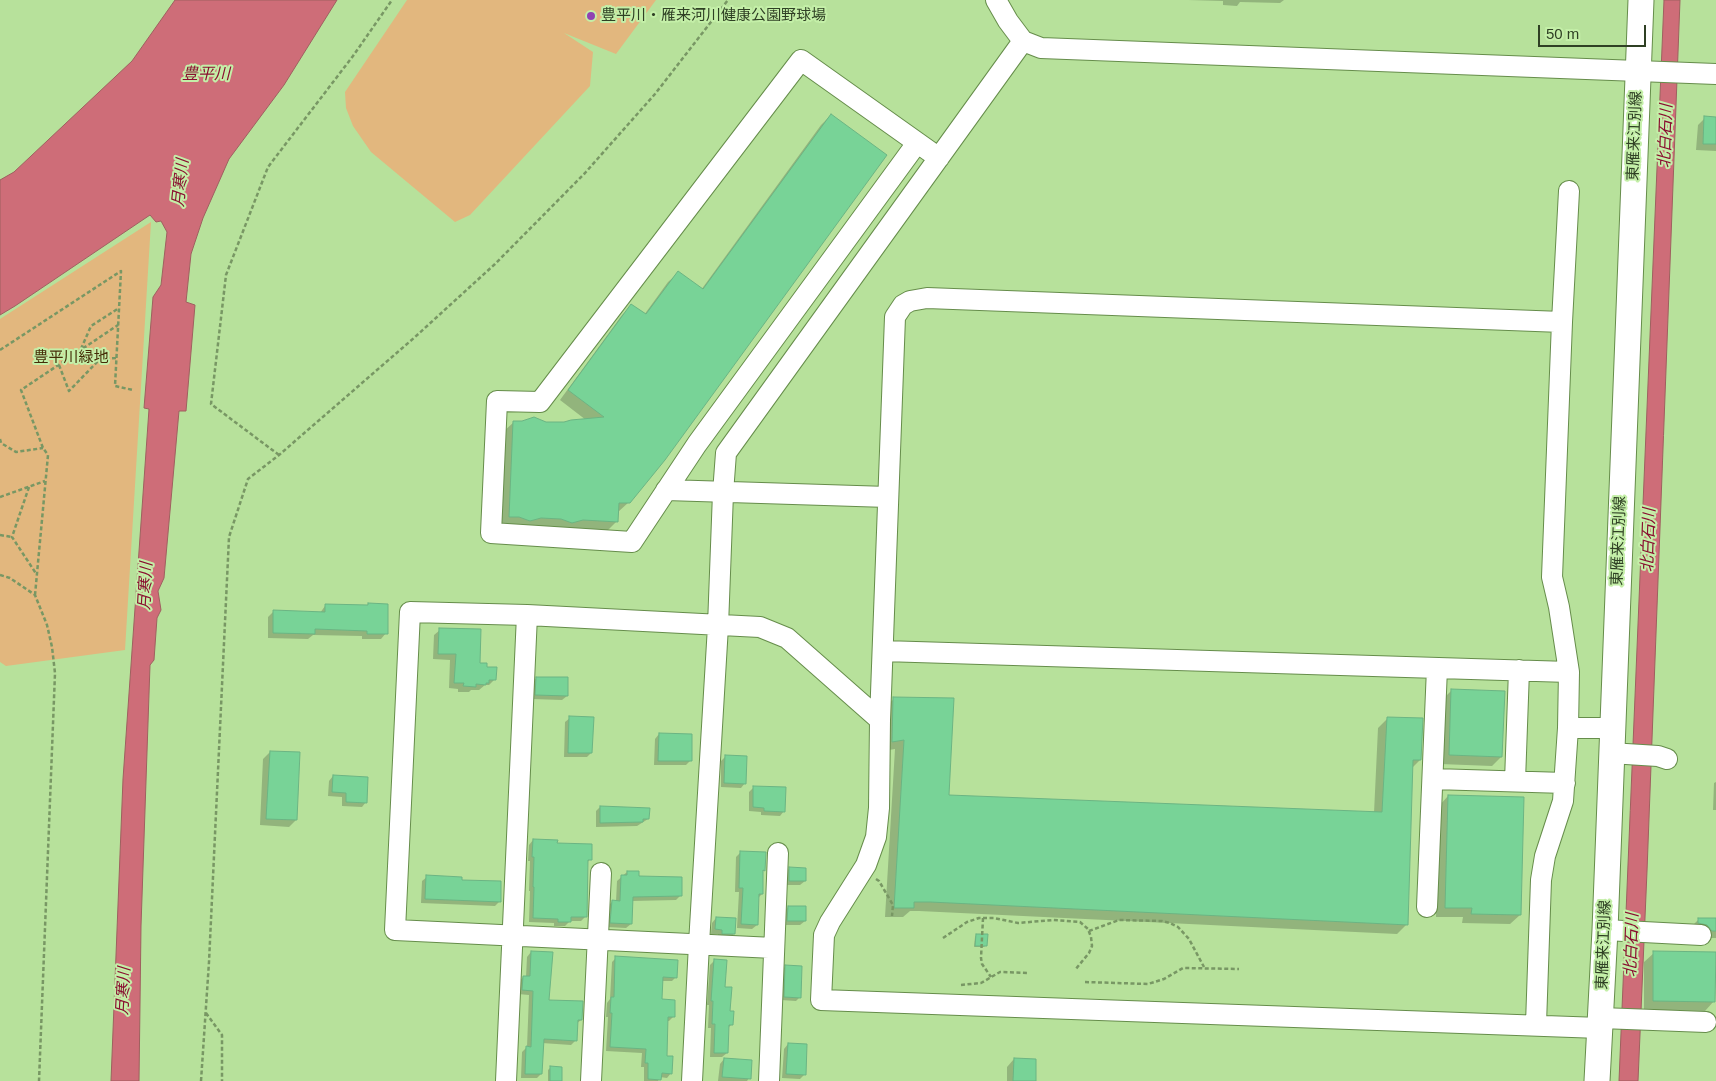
<!DOCTYPE html>
<meta charset="utf-8">
<style>
body{margin:0}
#map{position:relative;width:1716px;height:1081px;overflow:hidden;background:#b7e19b;font-family:Helvetica,sans-serif}
canvas{display:block}
.scale{position:absolute;left:1538px;top:25px;width:108px;height:22px;box-sizing:border-box;border:2px solid #2f4024;border-top:0;padding-left:6px;font-size:15px;line-height:18px;white-space:nowrap;color:#2f4024;-webkit-text-stroke:4px #c4efa8;paint-order:stroke}
</style>
<div id="map">
<canvas width="1716" height="1081"></canvas>
<div class="scale">50 m</div>
</div>
<script>
const g = document.querySelector('canvas').getContext('2d');
g.lineJoin = 'round';
function paint(path, color) { g.fillStyle = color; g.fill(path, 'evenodd'); }
const toPath = rows => new Path2D(rows.map(r => 'M' + r).join(''));
function stroke(path, color, width, dash) { g.strokeStyle = color; g.lineWidth = width; g.lineCap = dash ? 'butt' : 'round'; g.setLineDash(dash || []); g.stroke(path); }
function write(font, color, halo, rows, align = 'center') {
  g.font = font + ' Helvetica,"Noto Sans JP",sans-serif'; g.lineWidth = 4; g.setLineDash([]); g.textBaseline = 'middle'; g.strokeStyle = halo; g.fillStyle = color; for (const [text, x, y, turn = 0] of rows) {
    g.save(); g.translate(x, y); g.rotate((+turn || 0) * Math.PI / 180); g.textAlign = isNaN(turn) ? turn : align; if (halo) g.strokeText(text, 0, 0); g.fillText(text, 0, 0); g.restore();
  }
}
paint(toPath([
 [407,0,656,0,616,54,564,33,593,52,590,86,470,215,455,222,371,152,353,126,346,108,345,92],
 [151,222,125,650,6,666,0,662,0,319]
]), '#e2b77e');
const water = toPath([
 [175,0,337,0,284,85,229,159,203,218,191,254,186,302,195,305,186,411,179,411,164,578,158,591,161,610,157,618,154,660,150,665,141,926,139,1081,111,1081,123,779,149,409,144,408,153,297,161,285,167,232,161,221,156,222,150,215,15,306,0,315,0,180,14,172,132,61,175,0],
 [1664,0,1680,0,1647,871,1638,1081,1619,1081,1664,0]
]);
paint(water, '#ce6d78');
stroke(water, '#9e605f', 1);
paint(toPath([
 [1188,0,1284,0,1280,3,1240,2,1237,6,1223,5,1223,1],
 [831,115,629,502,618,512,617,521,607,531,500,526,504,431,514,422,564,424,586,420,560,400,622,315,632,305,644,315,668,282,678,273,701,290,821,125],
 [1705,118,1716,118,1716,151,1696,150,1698,125],
 [368,604,386,633,381,639,362,639,362,636,313,635,308,639,268,638,268,617,274,611,320,613,325,606,366,607],
 [440,630,479,664,486,668,495,679,489,685,485,685,479,690,471,690,469,692,458,692,458,689,449,688,450,660,433,659,434,635],
 [537,678,567,696,562,700,532,699,532,682],
 [1452,690,1501,757,1492,766,1440,764,1443,699],
 [894,699,947,796,1374,813,1378,728,1388,718,1420,760,1412,768,1407,924,1397,934,919,911,910,911,903,917,885,917,895,749,883,751,884,708],
 [570,718,591,753,587,757,564,757,565,722],
 [659,734,690,761,686,765,654,765,655,739],
 [270,752,296,820,289,827,260,825,263,759],
 [726,756,745,783,741,788,721,787,721,761],
 [333,776,366,802,362,807,342,806,342,797,328,796,329,781],
 [1716,782,1716,810,1713,810,1714,783],
 [754,787,784,811,780,816,761,815,761,812,749,811,749,792],
 [1448,796,1520,915,1510,924,1462,923,1463,917,1436,917,1439,806],
 [600,807,622,807,648,819,637,826,596,827,596,811],
 [533,840,590,859,587,863,586,916,581,921,570,921,565,926,554,926,554,923,529,922,530,891,529,891,530,861,528,861,529,845],
 [740,853,764,870,762,872,762,894,758,898,757,925,752,929,737,928,739,892,735,892,736,857],
 [790,868,805,881,800,885,785,885,785,873],
 [627,872,680,896,676,900,632,901,631,924,626,928,607,927,608,906,612,902,616,902,617,881],
 [427,877,461,882,499,902,495,906,421,903,422,881],
 [788,907,805,921,800,925,783,925,784,912],
 [716,918,734,934,729,938,718,938,718,934,711,934,712,923],
 [1699,919,1716,920,1716,938,1705,938,1692,926],
 [976,935,986,945,984,947,974,947,975,937],
 [531,952,548,1001,581,1020,576,1024,576,1040,571,1045,542,1043,541,1074,537,1078,521,1078,522,1052,527,1047,529,995,518,994,519,982,523,977,526,977,527,957],
 [1654,953,1714,1001,1705,1011,1644,1010,1644,962],
 [616,958,676,977,672,981,661,981,660,1000,673,1017,669,1021,667,1021,666,1057,671,1073,667,1078,660,1077,658,1081,644,1081,644,1067,641,1067,642,1053,606,1051,608,1017,606,1017,607,1003,610,999,612,962],
 [714,961,724,988,732,1024,727,1029,727,1053,722,1057,710,1057,711,1028,708,1028,709,1005,707,1005,710,965],
 [786,966,800,997,796,1001,781,1000,782,970],
 [788,1044,804,1075,800,1079,782,1078,784,1049],
 [724,1059,749,1078,747,1081,718,1081,720,1064],
 [1014,1059,1034,1081,1007,1081,1007,1067],
 [550,1068,560,1081,548,1081,548,1070]
]), '#0003');
const building = toPath([
 [831,114,887,155,665,460,630,503,619,503,618,522,583,520,572,523,561,519,541,518,530,521,519,517,509,517,513,421,522,421,534,417,546,422,564,422,571,420,604,417,568,390,631,304,646,314,678,271,703,289,831,114],
 [1704,116,1716,117,1716,144,1703,144,1704,116],
 [368,603,388,604,388,634,367,634,367,631,315,629,315,634,273,633,273,610,325,612,325,604,368,605,368,603],
 [439,628,481,629,480,663,487,663,487,667,497,667,496,680,489,680,489,683,486,683,486,685,476,684,476,687,463,686,464,683,454,683,456,654,438,654,439,628],
 [536,677,568,677,568,696,535,695,536,677],
 [1451,689,1505,691,1502,757,1449,755,1451,689],
 [893,697,954,698,949,795,1382,812,1387,717,1423,718,1421,760,1413,760,1408,925,930,902,914,902,914,908,894,908,904,740,892,742,893,697],
 [569,716,594,717,592,753,568,753,569,716],
 [659,733,692,734,692,761,658,761,659,733],
 [270,751,300,752,297,820,266,819,270,751],
 [725,755,747,756,746,784,724,783,725,755],
 [333,775,368,777,367,803,346,802,346,793,332,792,333,775],
 [753,786,786,787,785,812,764,811,764,808,753,807,753,786],
 [1448,795,1524,797,1521,915,1471,914,1472,908,1445,908,1448,795],
 [600,806,650,808,649,819,643,819,643,822,600,823,600,806],
 [533,839,558,840,557,843,592,844,592,860,588,860,587,917,571,917,571,922,558,922,558,919,533,918,534,887,533,887,534,857,532,857,533,839],
 [740,851,766,852,765,871,763,870,763,894,759,894,758,925,741,924,743,888,739,888,740,851],
 [789,867,806,868,806,881,789,881,789,867],
 [627,871,639,871,639,876,682,877,682,896,633,897,632,924,610,923,612,900,620,901,621,875,627,875,627,871],
 [426,875,462,877,462,880,501,881,501,902,425,899,426,875],
 [788,906,806,906,806,921,787,921,788,906],
 [716,917,736,918,735,934,722,934,722,930,715,929,716,917],
 [1698,918,1716,918,1716,931,1712,931,1707,925,1698,923,1698,918],
 [976,934,988,934,987,946,975,946,976,934],
 [531,951,553,952,549,1000,583,1001,582,1020,578,1020,577,1041,544,1039,542,1074,525,1074,526,1046,531,1047,533,991,522,990,523,976,530,976,531,951],
 [1653,951,1716,952,1715,1002,1653,1001,1653,951],
 [615,956,678,960,677,978,663,977,662,999,675,1000,675,1017,668,1017,667,1056,673,1056,672,1074,662,1073,661,1080,648,1079,648,1063,645,1063,646,1049,610,1047,612,1013,610,1013,611,997,614,997,615,956],
 [714,959,727,960,725,987,732,987,730,1011,734,1011,733,1025,729,1025,728,1053,714,1053,715,1024,712,1024,713,1001,711,1001,714,959],
 [785,965,802,966,801,998,784,997,785,965],
 [788,1043,807,1044,806,1075,786,1074,788,1043],
 [724,1058,752,1060,751,1079,722,1077,724,1058],
 [1014,1058,1036,1059,1036,1081,1013,1081,1014,1058],
 [550,1066,562,1067,562,1081,550,1081,550,1066]
]);
paint(building, '#78d397');
stroke(building, '#6bb483', 1);
const minor = toPath([
 [996,0,1008,21,1023,41,1041,48,1716,74],
 [917,143,697,444,632,542,491,533,497,401,540,402,801,60,939,158],
 [1562,322,927,298,910,301,903,305,895,317,880,720,879,808,876,837,866,865,830,922,824,935,821,1000,1600,1028],
 [666,490,888,497],
 [883,651,1569,672],
 [1568,728,1612,728],
 [1610,753,1658,756,1667,759],
 [1433,779,1565,783],
 [1515,781,1519,670],
 [1427,907,1437,668],
 [1605,930,1701,935],
 [774,948,395,930,410,612,527,615,760,627,787,638,880,720],
 [1601,1018,1706,1022],
 [1536,1024,1541,880,1545,856,1563,801,1568,728,1569,672,1559,607,1552,577,1562,322,1569,191],
 [506,1081,527,615],
 [591,1081,601,873],
 [692,1081,699,944,718,626,723,493,726,453,1023,41],
 [769,1081,778,853]
]);
const major = toPath([
 [1597,1081,1605,930,1641,0]
]);
stroke(minor, '#668d4b', 22);
stroke(major, '#668d4b', 27);
stroke(toPath([
 [81,349,91,326,119,308],
 [0,350,121,271,115,386,133,390],
 [59,365,69,391,100,359,116,358],
 [0,439,1,443,16,452,43,448],
 [279,455,211,404,226,275,268,167,353,56,392,0],
 [29,487,12,537,37,575],
 [0,497,45,481],
 [0,535,12,537],
 [0,575,10,578,35,595,47,625,52,647,55,673,39,1081],
 [35,595,48,455,43,448,21,390,118,325],
 [876,879,879,881,893,905,892,916],
 [983,918,981,958,982,964,991,977],
 [1089,931,1119,920,1162,921,1170,923,1178,927,1189,939,1204,967],
 [943,938,967,922,979,918,994,918,1018,923,1053,920,1080,922,1088,929,1091,937,1092,946,1089,953,1075,970],
 [1085,982,1148,984,1164,979,1183,968,1239,969],
 [961,985,981,983,1000,972,1028,973],
 [206,1013,222,1035,222,1081],
 [201,1081,209,962,229,537,248,479,279,455,415,337,495,264,585,173,655,94,728,0]
]), '#789764', 2.5, [4, 2.5]);
stroke(minor, '#fff', 20);
stroke(major, '#fff', 25);
for (const [x, y, r, color] of [
 [591,16,5,"#9043b3"]
]) { const dot = new Path2D(); dot.arc(x, y, r, 0, 2 * Math.PI); g.fillStyle = color; g.fill(dot); stroke(dot, '#c4efa8', 2); }
write('15px', '#2f4024', '#c4efa8', [
 ["豊平川・雁来河川健康公園野球場",601,16]
], 'left');
write('15px', '#2f4024', '#c4efa8', [
 ["東雁来江別線",1635,136,-88],
 ["東雁来江別線",1619,541,-88],
 ["東雁来江別線",1604,945,-88]
]);
write('15px', '#452d07', '#c4efa8', [
 ["豊平川緑地",71,358]
]);
write('italic 16px', '#890e30', '#c4efa8', [
 ["豊平川",206,75],
 ["北白石川",1666,136,-88],
 ["月寒川",181,183,-84],
 ["北白石川",1649,540,-88],
 ["月寒川",146,586,-87],
 ["北白石川",1632,945,-88],
 ["月寒川",124,991,-87]
]);
</script>
